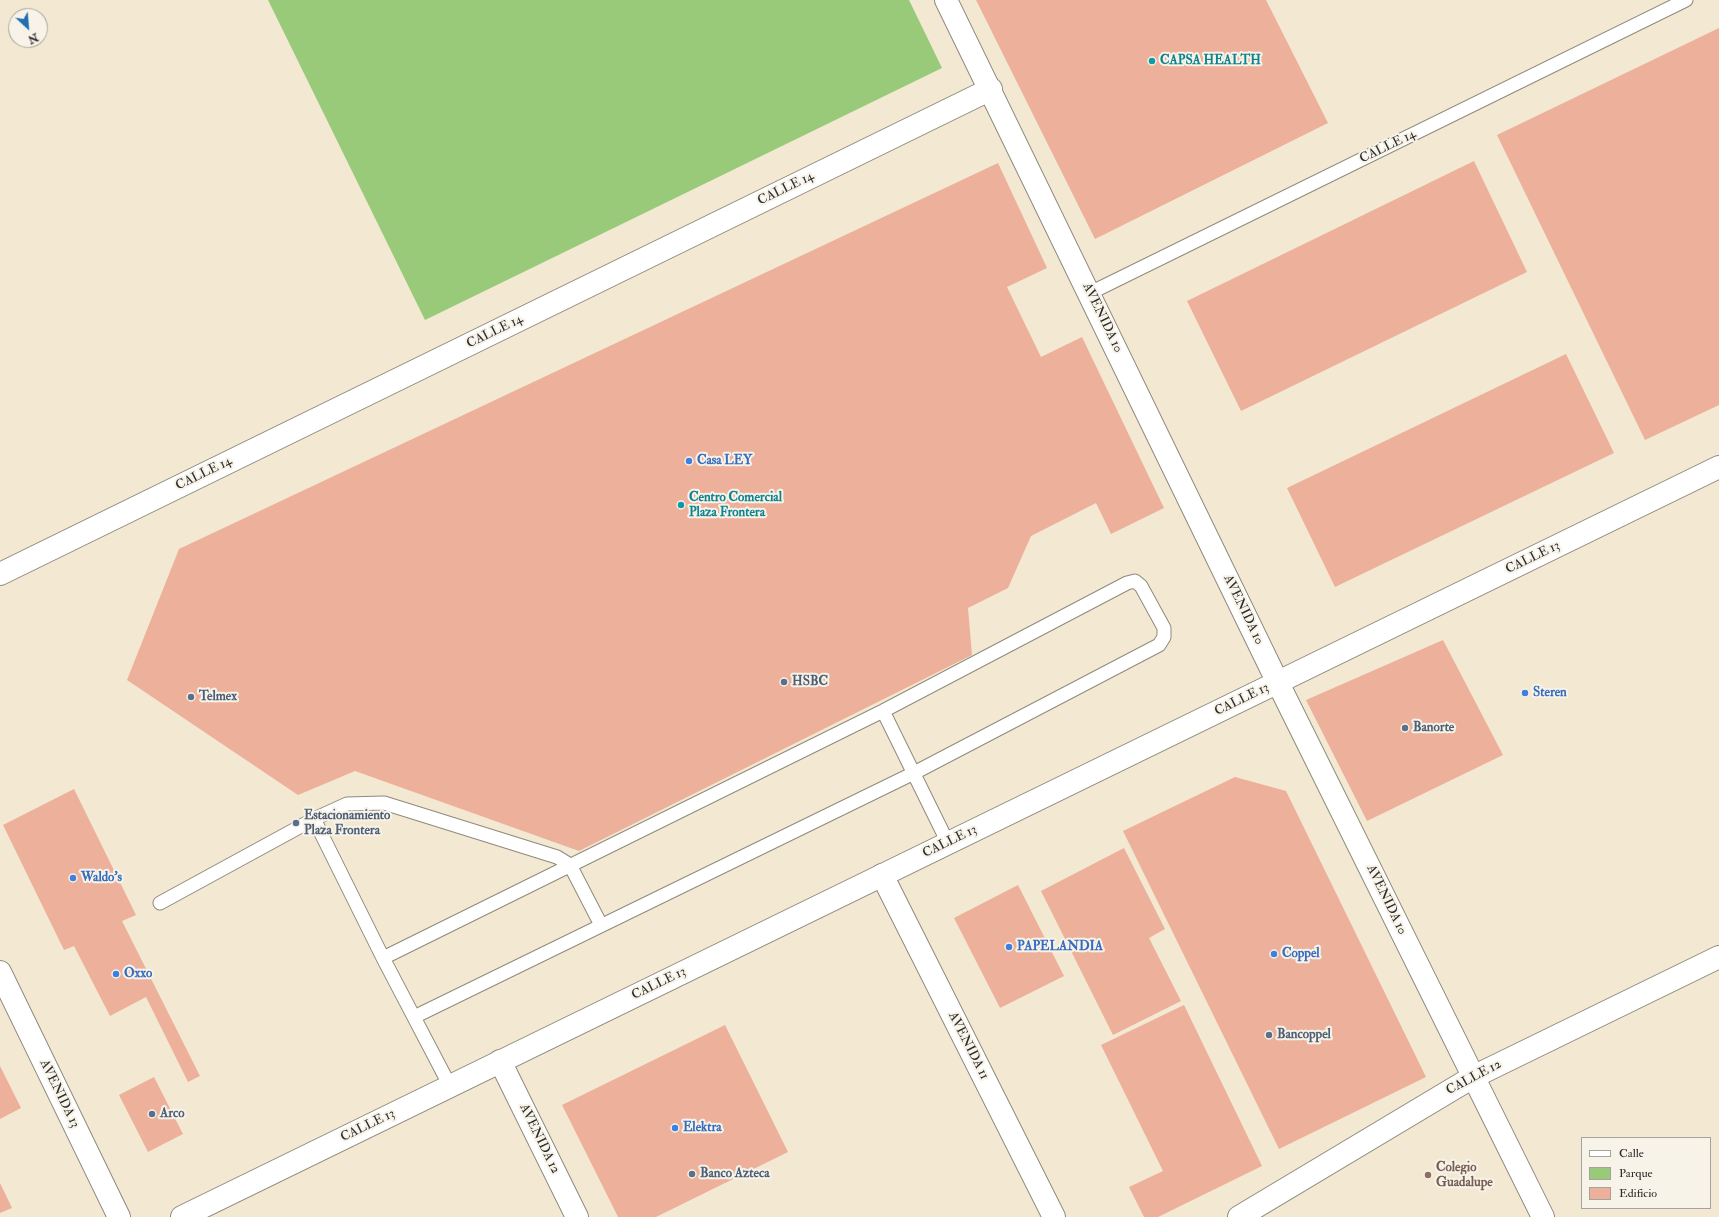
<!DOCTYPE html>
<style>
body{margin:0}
#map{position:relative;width:1719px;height:1217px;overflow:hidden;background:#f3e8d2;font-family:"IM FELL Double Pica",serif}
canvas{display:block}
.legend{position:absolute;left:1581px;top:1137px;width:130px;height:72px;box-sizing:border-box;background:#f7f3e8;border:1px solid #a5a39c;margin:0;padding:5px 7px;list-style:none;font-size:12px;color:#2b2b2b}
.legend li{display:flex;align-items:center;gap:8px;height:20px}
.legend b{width:20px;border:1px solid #a5a39c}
.north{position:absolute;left:8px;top:8px;width:40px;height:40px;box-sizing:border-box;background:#f7f3e8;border:1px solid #a5a39c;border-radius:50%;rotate:154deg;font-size:11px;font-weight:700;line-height:16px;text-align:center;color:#2b2b2b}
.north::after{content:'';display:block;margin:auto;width:14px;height:18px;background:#1f6fb2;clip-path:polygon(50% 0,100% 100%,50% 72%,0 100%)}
</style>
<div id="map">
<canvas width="1719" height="1217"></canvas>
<ul class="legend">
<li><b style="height:5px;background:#fff"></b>Calle</li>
<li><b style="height:11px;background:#98ca7a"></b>Parque</li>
<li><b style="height:11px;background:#edb09a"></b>Edificio</li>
</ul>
<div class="north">N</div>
</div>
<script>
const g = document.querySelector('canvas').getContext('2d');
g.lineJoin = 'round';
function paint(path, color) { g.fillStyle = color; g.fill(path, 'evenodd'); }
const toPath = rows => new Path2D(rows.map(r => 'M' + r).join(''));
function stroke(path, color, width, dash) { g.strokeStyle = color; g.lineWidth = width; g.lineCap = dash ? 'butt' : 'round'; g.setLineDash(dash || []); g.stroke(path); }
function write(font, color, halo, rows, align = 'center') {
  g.font = font + ' "IM FELL Double Pica",serif'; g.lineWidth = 4; g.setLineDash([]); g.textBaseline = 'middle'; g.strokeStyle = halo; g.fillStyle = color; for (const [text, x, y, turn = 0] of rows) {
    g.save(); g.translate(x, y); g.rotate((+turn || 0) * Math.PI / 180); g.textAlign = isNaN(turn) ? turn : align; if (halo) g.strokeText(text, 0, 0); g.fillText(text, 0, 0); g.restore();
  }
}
paint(toPath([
 [268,0,909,0,942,68,425,320]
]), '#98ca7a');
paint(toPath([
 [976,0,1266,0,1328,123,1095,239],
 [1719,28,1719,405,1645,440,1497,135],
 [1474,161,1527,272,1241,411,1187,301],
 [998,163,1047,268,1007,287,1041,357,1082,337,1164,508,1111,534,1096,503,1031,536,1008,588,968,608,972,655,579,851,355,771,298,795,127,680,179,549],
 [1566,354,1614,453,1335,587,1287,488],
 [1443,640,1503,755,1367,821,1306,700],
 [1235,777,1286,791,1426,1077,1279,1149,1123,831],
 [74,789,136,915,122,921,200,1076,188,1082,146,997,110,1016,74,946,64,950,3,825],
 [1124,848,1165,929,1149,938,1181,1001,1113,1035,1041,891],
 [1018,885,1064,976,1000,1008,954,918],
 [1184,1005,1262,1166,1158,1217,1144,1217,1129,1187,1163,1171,1101,1045],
 [725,1025,788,1152,656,1217,618,1217,562,1105],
 [0,1066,21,1108,0,1119],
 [154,1077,183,1134,148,1152,119,1095],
 [0,1183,12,1208,0,1213]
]), '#edb09a');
const lane = toPath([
 [1090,293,1686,0],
 [883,711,948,843],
 [314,819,383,958,450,1086],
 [160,903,314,819,347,804,384,803,557,857,570,865,601,925],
 [383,958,883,711,1127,583,1135,581,1141,586,1164,628,1164,637,1159,645,914,773,414,1017]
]);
const street = toPath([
 [0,574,991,89],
 [882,875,1054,1217],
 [0,972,119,1217],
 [500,1061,577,1217],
 [1239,1217,1473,1077,1719,957]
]);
const secondary = toPath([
 [946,0,1278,683,1543,1217],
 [182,1217,1719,467]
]);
stroke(lane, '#8f8a7e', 15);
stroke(street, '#8f8a7e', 24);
stroke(secondary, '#8f8a7e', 24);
stroke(lane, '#fff', 13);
stroke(street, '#fff', 22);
stroke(secondary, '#fff', 22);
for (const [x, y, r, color] of [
 [1152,61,4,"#0f9aa8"],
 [689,461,4,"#3f7fe0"],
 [681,505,4,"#0f9aa8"],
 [784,682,4,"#5c6f8a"],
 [1525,693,4,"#3f7fe0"],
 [191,697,4,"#5c6f8a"],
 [1405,728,4,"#5c6f8a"],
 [296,823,4,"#5c6f8a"],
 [73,878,4,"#3f7fe0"],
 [1009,947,4,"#3f7fe0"],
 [1274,954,4,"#3f7fe0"],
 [116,974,4,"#3f7fe0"],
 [1269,1035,4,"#5c6f8a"],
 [152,1114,4,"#5c6f8a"],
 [675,1128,4,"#3f7fe0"],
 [692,1174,4,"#5c6f8a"],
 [1428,1175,4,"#8d6e63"]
]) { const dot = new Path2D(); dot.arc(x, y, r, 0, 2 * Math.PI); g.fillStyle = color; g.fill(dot); stroke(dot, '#f7f3e8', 1.5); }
write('bold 13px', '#0d838f', '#f7f3e8', [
 ["CAPSA HEALTH",1160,61],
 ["Centro Comercial",689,498],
 ["Plaza Frontera",689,513]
], 'left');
write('13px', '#2b2b2b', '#f7f3e8', [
 ["CALLE 14",1388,147,-26],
 ["CALLE 14",786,189,-26],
 ["AVENIDA 10",1102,318,64],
 ["CALLE 14",495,332,-26],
 ["CALLE 14",204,474,-26],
 ["CALLE 13",1533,558,-26],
 ["AVENIDA 10",1243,610,64],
 ["CALLE 13",1242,700,-26],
 ["CALLE 13",950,842,-26],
 ["AVENIDA 10",1386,900,64],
 ["CALLE 13",659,984,-26],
 ["AVENIDA 11",968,1046,63],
 ["CALLE 12",1474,1078,-28],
 ["AVENIDA 13",59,1094,64],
 ["CALLE 13",368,1126,-26],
 ["AVENIDA 12",539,1139,64]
]);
write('bold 13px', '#366cbe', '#f7f3e8', [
 ["Casa LEY",697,461],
 ["Steren",1533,693],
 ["Waldo's",81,878],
 ["PAPELANDIA",1017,947],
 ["Coppel",1282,954],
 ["Oxxo",124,974],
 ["Elektra",683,1128]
], 'left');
write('bold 13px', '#4e5e75', '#f7f3e8', [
 ["HSBC",792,682],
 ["Telmex",199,697],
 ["Banorte",1413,728],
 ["Estacionamiento",304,816],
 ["Plaza Frontera",304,831],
 ["Bancoppel",1277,1035],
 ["Arco",160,1114],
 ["Banco Azteca",700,1174]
], 'left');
write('bold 13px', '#785e54', '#f7f3e8', [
 ["Colegio",1436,1168],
 ["Guadalupe",1436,1183]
], 'left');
</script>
